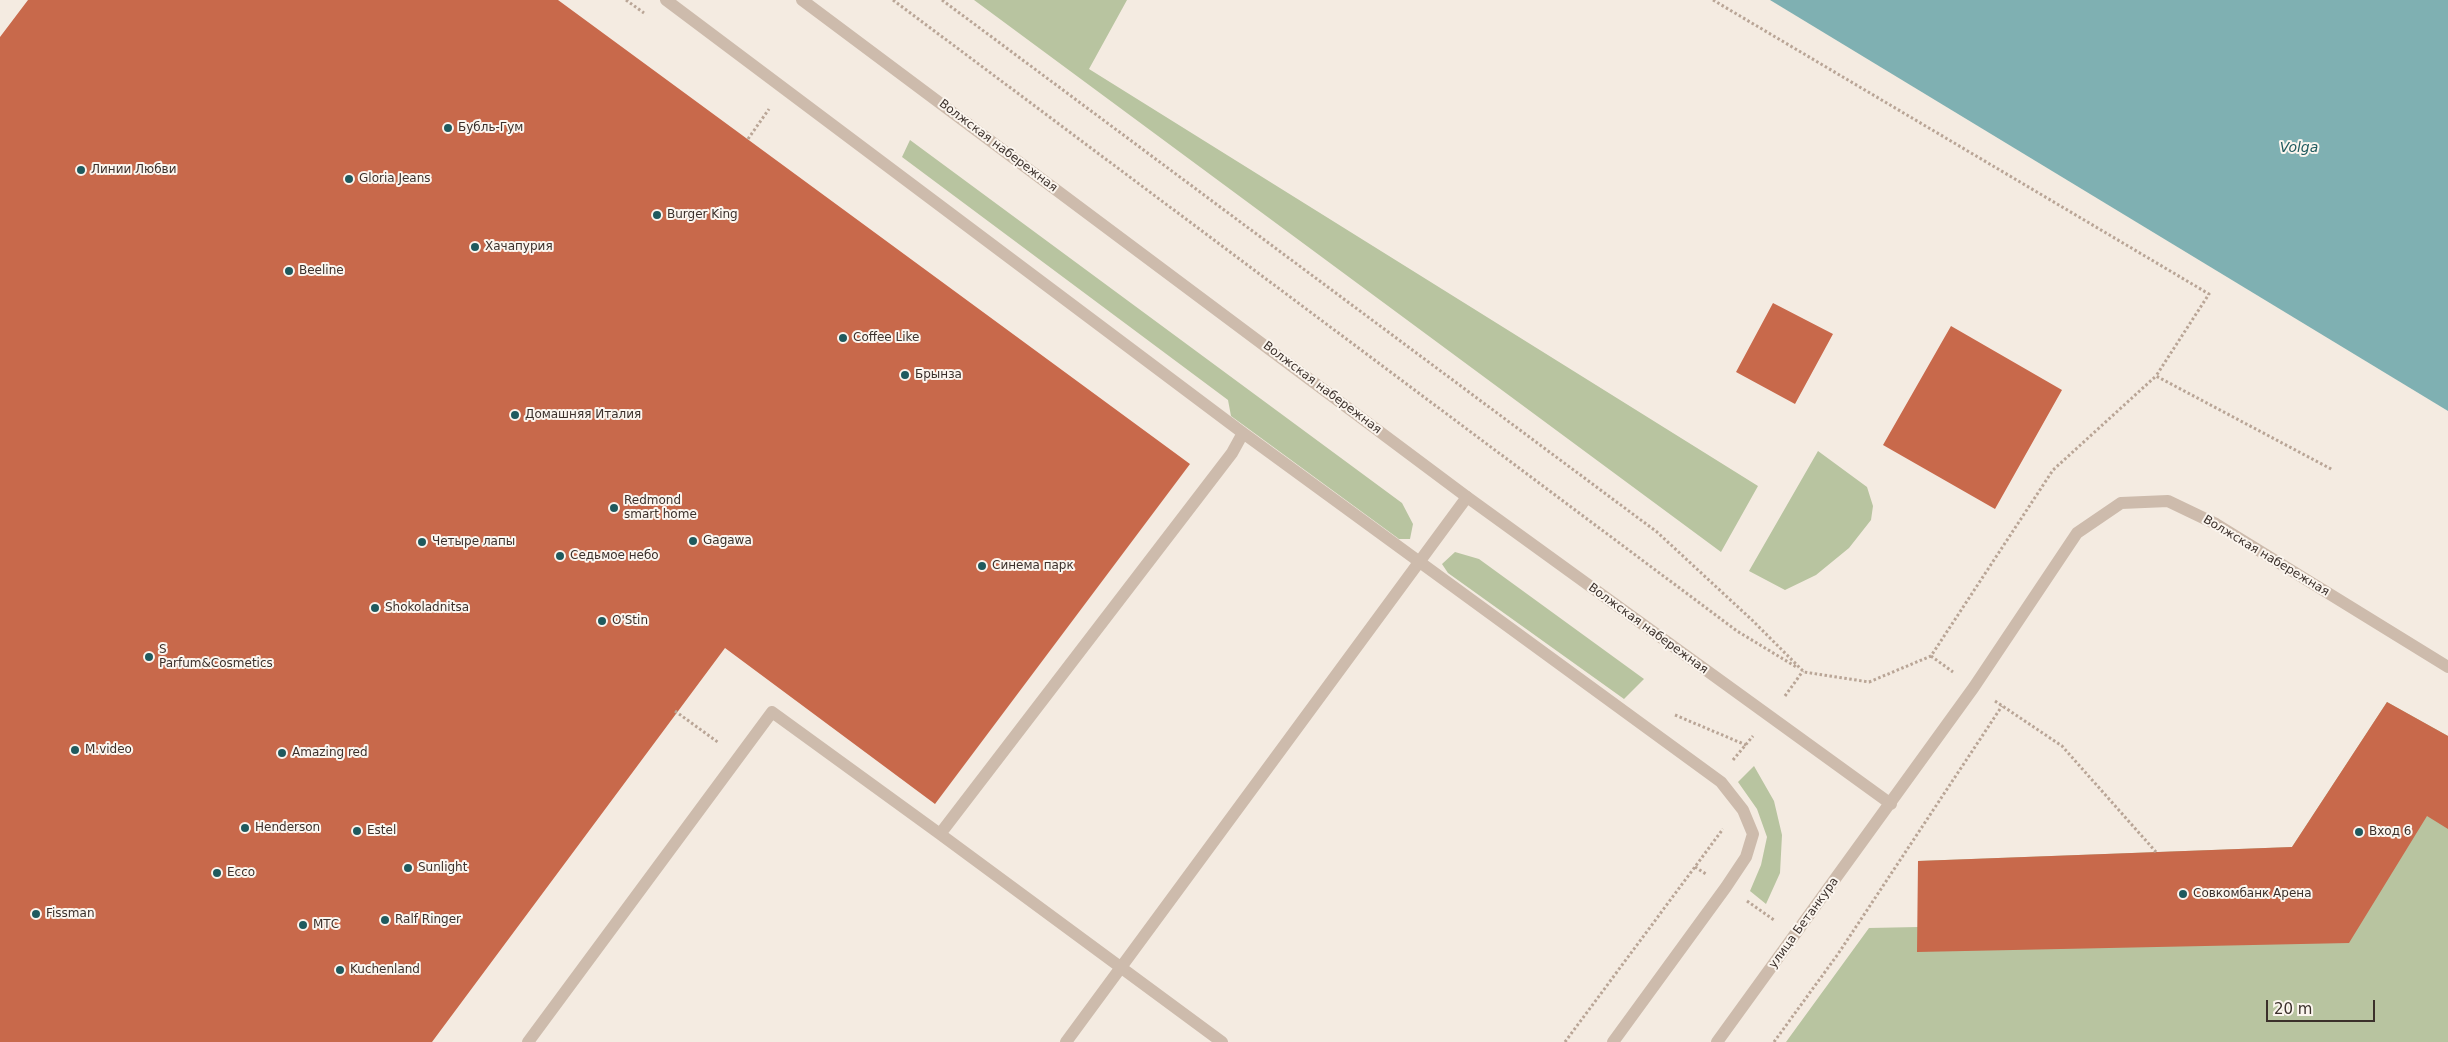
<!DOCTYPE html>
<meta charset="utf-8">
<style>
body{margin:0}
#map{position:relative;width:2448px;height:1042px;overflow:hidden;background:#f4ebe1;font-family:"DejaVu Sans",sans-serif}
canvas{display:block}
.scale{position:absolute;left:2266px;top:1000px;width:109px;height:22px;box-sizing:border-box;border:2px solid #3b302b;border-top:0;padding-left:6px;font-size:15px;line-height:18px;white-space:nowrap;color:#3b302b;-webkit-text-stroke:4px #fbf5ee;paint-order:stroke}
</style>
<div id="map">
<canvas width="2448" height="1042"></canvas>
<div class="scale">20 m</div>
</div>
<script>
const g = document.querySelector('canvas').getContext('2d');
g.lineJoin = 'round';
function paint(path, color) { g.fillStyle = color; g.fill(path, 'evenodd'); }
const toPath = rows => new Path2D(rows.map(r => 'M' + r).join(''));
function stroke(path, color, width, dash) { g.strokeStyle = color; g.lineWidth = width; g.lineCap = dash ? 'butt' : 'round'; g.setLineDash(dash || []); g.stroke(path); }
function write(font, color, halo, rows, align = 'center') {
  g.font = font + ' "DejaVu Sans",sans-serif'; g.lineWidth = 4; g.setLineDash([]); g.textBaseline = 'middle'; g.strokeStyle = halo; g.fillStyle = color; for (const [text, x, y, turn = 0] of rows) {
    g.save(); g.translate(x, y); g.rotate((+turn || 0) * Math.PI / 180); g.textAlign = isNaN(turn) ? turn : align; if (halo) g.strokeText(text, 0, 0); g.fillText(text, 0, 0); g.restore();
  }
}
paint(toPath([
 [974,0,1127,0,1089,69,1758,486,1721,552],
 [910,140,1402,503,1413,524,1410,539,1399,539,1231,416,1228,400,902,157],
 [1818,451,1867,487,1873,506,1871,520,1849,548,1816,575,1785,590,1749,571],
 [1455,552,1479,559,1644,679,1624,699,1448,573,1442,564],
 [2387,702,2448,736,2448,1042,1786,1042,1869,928,1918,927,1918,861,2292,847],
 [1754,766,1774,801,1782,835,1780,873,1766,904,1750,891,1761,865,1767,837,1757,809,1738,782]
]), '#b8c4a0');
paint(toPath([
 [1770,0,2448,0,2448,411]
]), '#7fb0b2');
paint(toPath([
 [28,0,558,0,1190,464,935,804,725,648,432,1042,0,1042,0,37],
 [1773,303,1833,334,1795,404,1736,372],
 [1951,326,2062,390,1995,509,1883,445],
 [2387,702,2448,736,2448,829,2427,816,2349,943,1917,952,1918,861,2292,847]
]), '#c8694b');
stroke(toPath([
 [626,0,644,13],
 [893,0,1737,631,1798,668],
 [942,0,1657,532,1752,620,1804,672,1869,682,1931,656,2053,470,2156,376,2333,470],
 [1713,0,2209,294,2156,376],
 [748,139,769,109],
 [1931,656,1953,672],
 [1785,696,1803,671],
 [1995,701,2062,746,2156,852],
 [675,711,719,743],
 [1675,715,1746,745],
 [1733,760,1753,736],
 [1695,867,1706,874],
 [1747,901,1774,920],
 [1565,1042,1723,829],
 [1774,1042,1838,954,2002,706]
]), '#b9a596', 3, [2.5, 2.5]);
stroke(toPath([
 [666,0,1243,433,1721,782,1743,810,1753,834,1746,857,1726,887,1613,1042],
 [940,834,1222,1042],
 [528,1042,772,712,940,834,1232,453,1243,433],
 [1066,1042,1467,497]
]), '#cdbbac', 12);
stroke(toPath([
 [802,0,1467,497,1891,804],
 [1717,1042,1974,687,2077,533,2121,503,2168,501,2216,524,2448,667]
]), '#cdbbac', 12);
for (const [x, y, r, color] of [
 [448,128,5,"#1f5a5e"],
 [81,170,5,"#1f5a5e"],
 [349,179,5,"#1f5a5e"],
 [657,215,5,"#1f5a5e"],
 [475,247,5,"#1f5a5e"],
 [289,271,5,"#1f5a5e"],
 [843,338,5,"#1f5a5e"],
 [905,375,5,"#1f5a5e"],
 [515,415,5,"#1f5a5e"],
 [614,508,5,"#1f5a5e"],
 [693,541,5,"#1f5a5e"],
 [422,542,5,"#1f5a5e"],
 [560,556,5,"#1f5a5e"],
 [982,566,5,"#1f5a5e"],
 [375,608,5,"#1f5a5e"],
 [602,621,5,"#1f5a5e"],
 [149,657,5,"#1f5a5e"],
 [75,750,5,"#1f5a5e"],
 [282,753,5,"#1f5a5e"],
 [245,828,5,"#1f5a5e"],
 [357,831,5,"#1f5a5e"],
 [2359,832,5,"#1f5a5e"],
 [408,868,5,"#1f5a5e"],
 [217,873,5,"#1f5a5e"],
 [2183,894,5,"#1f5a5e"],
 [36,914,5,"#1f5a5e"],
 [385,920,5,"#1f5a5e"],
 [303,925,5,"#1f5a5e"],
 [340,970,5,"#1f5a5e"]
]) { const dot = new Path2D(); dot.arc(x, y, r, 0, 2 * Math.PI); g.fillStyle = color; g.fill(dot); stroke(dot, '#fbf5ee', 2); }
write('12px', '#3b302b', '#fbf5ee', [
 ["Бубль-Гум",458,128],
 ["Линии Любви",91,170],
 ["Gloria Jeans",359,179],
 ["Burger King",667,215],
 ["Хачапурия",485,247],
 ["Beeline",299,271],
 ["Coffee Like",853,338],
 ["Брынза",915,375],
 ["Домашняя Италия",525,415],
 ["Redmond",624,501],
 ["smart home",624,515],
 ["Gagawa",703,541],
 ["Четыре лапы",432,542],
 ["Седьмое небо",570,556],
 ["Синема парк",992,566],
 ["Shokoladnitsa",385,608],
 ["O'Stin",612,621],
 ["S",159,650],
 ["Parfum&Cosmetics",159,664],
 ["M.video",85,750],
 ["Amazing red",292,753],
 ["Henderson",255,828],
 ["Estel",367,831],
 ["Вход 6",2369,832],
 ["Sunlight",418,868],
 ["Ecco",227,873],
 ["Совкомбанк Арена",2193,894],
 ["Fissman",46,914],
 ["Ralf Ringer",395,920],
 ["МТС",313,925],
 ["Kuchenland",350,970]
], 'left');
write('12px', '#3b302b', '#fbf5ee', [
 ["Волжская набережная",998,146,37],
 ["Волжская набережная",1322,388,37],
 ["Волжская набережная",2266,556,31],
 ["Волжская набережная",1648,629,36],
 ["улица Бетанкура",1804,923,-54]
]);
write('italic 14px', '#1f5a5e', '#fbf5ee', [
 ["Volga",2299,148]
]);
</script>
